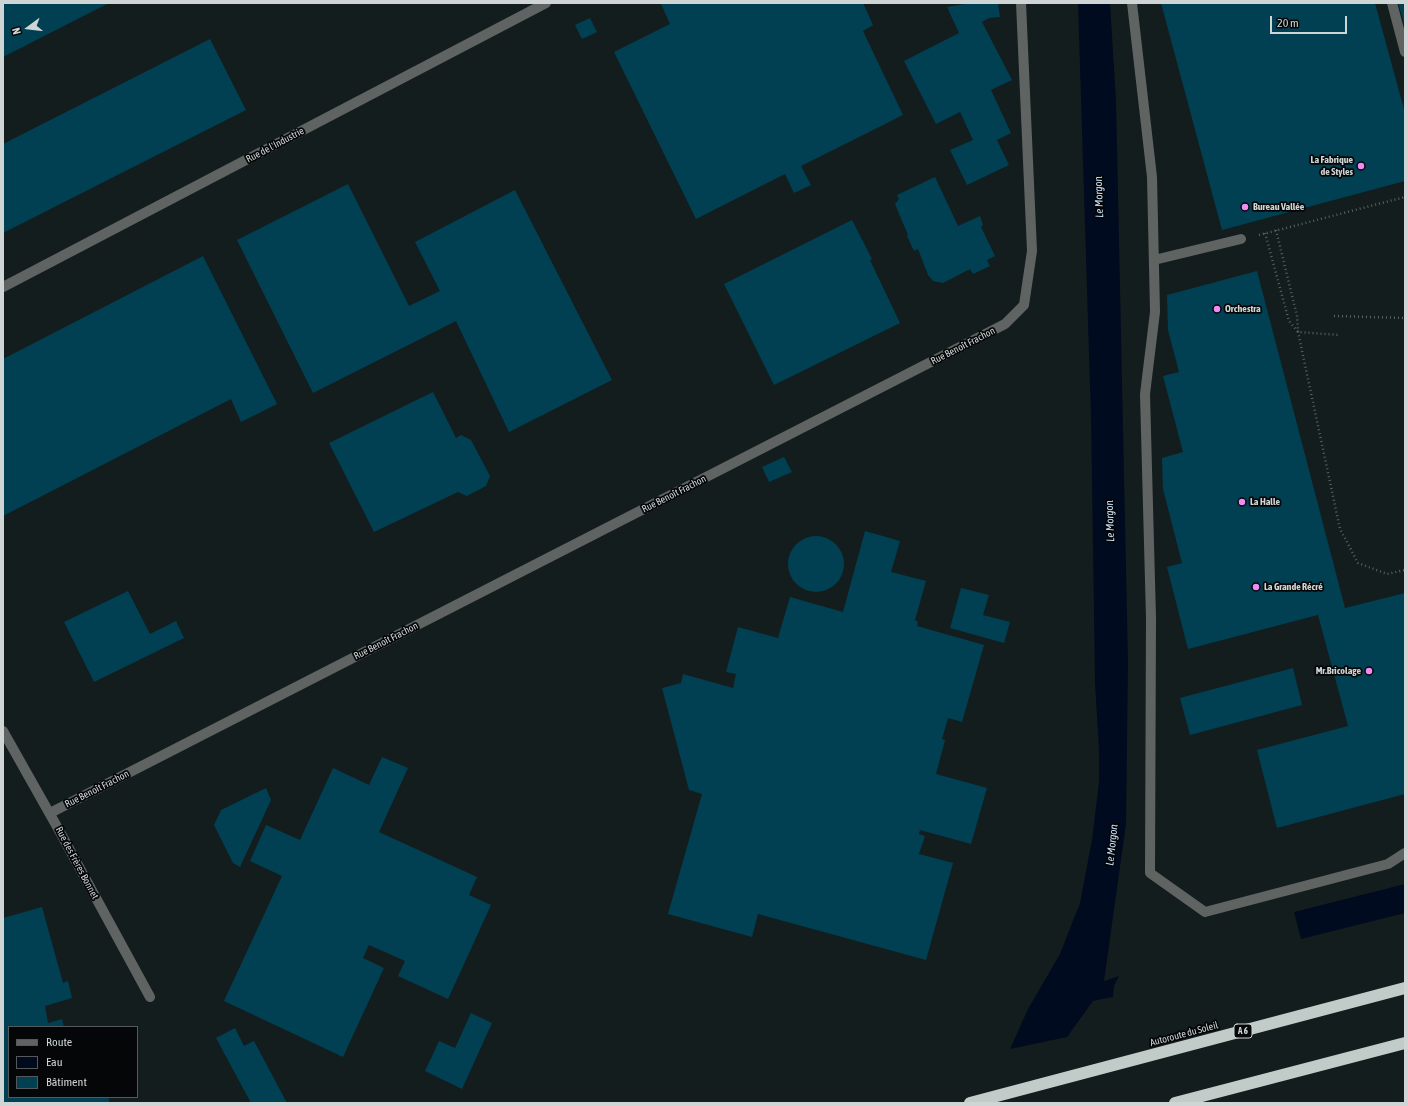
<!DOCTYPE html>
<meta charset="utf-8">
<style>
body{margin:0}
#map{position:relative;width:1408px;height:1106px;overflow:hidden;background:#131d1d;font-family:"Asap Condensed",sans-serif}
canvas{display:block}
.frame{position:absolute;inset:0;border:4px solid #cfd5d5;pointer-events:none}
.legend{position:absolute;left:8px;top:1026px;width:130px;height:72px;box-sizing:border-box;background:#040607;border:1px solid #555959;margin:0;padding:5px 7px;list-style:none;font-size:12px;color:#cfd5d5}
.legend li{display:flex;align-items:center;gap:8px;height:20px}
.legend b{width:20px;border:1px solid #555959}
.north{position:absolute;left:8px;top:8px;width:40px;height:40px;-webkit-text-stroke:3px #040607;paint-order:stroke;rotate:255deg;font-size:11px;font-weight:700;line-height:16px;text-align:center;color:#cfd5d5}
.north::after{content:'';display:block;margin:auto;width:14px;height:18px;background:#cfd5d5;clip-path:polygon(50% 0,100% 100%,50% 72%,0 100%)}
.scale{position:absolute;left:1270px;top:16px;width:77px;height:18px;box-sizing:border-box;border:2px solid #cfd5d5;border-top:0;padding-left:5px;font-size:12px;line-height:14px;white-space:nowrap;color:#cfd5d5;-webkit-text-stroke:3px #040607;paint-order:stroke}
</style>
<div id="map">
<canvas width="1408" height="1106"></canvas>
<div class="frame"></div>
<ul class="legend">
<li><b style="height:5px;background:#5f6462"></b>Route</li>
<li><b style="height:11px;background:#000b1f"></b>Eau</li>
<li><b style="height:11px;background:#014053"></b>Bâtiment</li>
</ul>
<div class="north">N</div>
<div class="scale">20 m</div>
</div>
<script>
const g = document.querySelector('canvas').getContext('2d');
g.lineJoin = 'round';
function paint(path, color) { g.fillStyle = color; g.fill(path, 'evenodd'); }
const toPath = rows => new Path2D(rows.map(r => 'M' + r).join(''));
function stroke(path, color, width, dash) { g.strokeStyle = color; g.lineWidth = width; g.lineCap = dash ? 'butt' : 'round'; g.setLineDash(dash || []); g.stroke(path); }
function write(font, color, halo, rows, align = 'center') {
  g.font = font + ' "Asap Condensed",sans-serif'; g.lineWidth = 3.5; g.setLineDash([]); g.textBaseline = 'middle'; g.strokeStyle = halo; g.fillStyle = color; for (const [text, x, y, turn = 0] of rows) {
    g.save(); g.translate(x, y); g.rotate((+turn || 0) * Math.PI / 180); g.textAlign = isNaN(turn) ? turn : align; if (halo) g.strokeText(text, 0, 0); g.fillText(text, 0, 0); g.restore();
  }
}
paint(toPath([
 [1078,3,1110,3,1116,100,1128,662,1126,824,1104,981,1119,976,1114,986,1113,997,1093,1001,1067,1037,1010,1049,1028,1009,1060,954,1080,903,1092,840,1099,782,1099,750,1095,683,1091,417],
 [1405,884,1405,913,1301,939,1294,912]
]), '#000b1f');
paint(toPath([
 [3,3,109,3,3,57],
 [664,3,863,3,873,25,863,31,903,115,801,166,811,185,794,193,785,174,696,219,614,52,670,24,661,4],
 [971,3,998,3,1000,17,989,18,982,22,1012,80,991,90,1011,133,997,140,1009,165,967,185,950,150,973,140,960,112,936,124,904,61,959,33,947,7],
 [1161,3,1375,3,1405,113,1405,181,1222,230],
 [1398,3,1405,3,1405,26],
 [590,18,597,32,582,39,575,25],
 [210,39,246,110,3,233,3,144],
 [935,177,958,226,980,216,983,225,981,227,995,256,987,260,990,266,973,274,970,269,943,283,933,281,928,275,918,249,914,251,907,236,908,235,895,204,899,199,897,195],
 [348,184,409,306,440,291,415,242,515,190,612,380,509,432,456,321,313,393,237,240],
 [852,220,872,259,870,260,900,323,774,385,724,284],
 [203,256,277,404,241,422,231,399,3,516,3,359],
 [1257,271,1345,608,1405,593,1405,794,1277,828,1257,750,1348,726,1318,615,1188,649,1167,567,1182,563,1163,489,1162,458,1183,452,1163,376,1179,372,1168,330,1167,295],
 [433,392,456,438,461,435,471,440,490,476,486,486,467,496,458,492,374,532,329,443],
 [784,457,792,472,769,482,762,467],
 [865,531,900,541,891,572,926,581,915,620,918,622,917,626,984,645,962,722,948,718,942,739,945,740,936,774,987,788,971,844,920,830,919,834,925,836,919,854,953,863,926,960,758,914,752,937,668,914,702,794,689,790,662,688,681,683,683,674,733,688,736,674,726,672,738,627,778,638,790,597,843,612],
 '788 564a28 28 0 1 1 56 0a28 28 0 1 1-56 0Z',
 [961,588,989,595,983,615,1010,622,1004,643,950,628],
 [128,591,150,634,176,621,184,638,94,682,64,622],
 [1293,668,1302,705,1190,735,1180,698],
 [382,757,408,768,379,832,477,877,469,895,491,905,448,999,398,976,405,961,369,945,363,958,384,968,343,1057,224,1001,282,876,250,861,266,825,300,840,333,768,369,785],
 [266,788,271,800,240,867,233,863,214,825,221,810],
 [42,907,63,983,68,981,72,998,45,1006,48,1023,62,1019,64,1027,9,1027,9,1097,108,1097,110,1103,3,1103,3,918],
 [471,1013,492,1023,462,1089,425,1071,439,1041,455,1048],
 [235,1028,244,1046,254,1041,287,1103,251,1103,216,1038]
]), '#014053');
stroke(toPath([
 [1276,230,1297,316,1298,332,1340,529,1358,563,1387,574,1405,570],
 [1265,233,1289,321,1298,332,1339,335],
 [1259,235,1405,197],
 [1334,316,1405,318]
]), '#596262', 2.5, [1, 3]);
stroke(toPath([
 [1132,3,1152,177,1155,312,1145,394,1151,618,1150,873,1205,912,1388,864,1405,853],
 [1392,3,1405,52],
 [1154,260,1241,239],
 [3,287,546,3],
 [3,731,60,832,150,997],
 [50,813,1005,324,1024,305,1032,251,1021,3]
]), '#5f6462', 10);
stroke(toPath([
 [970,1103,1405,988],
 [1175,1103,1405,1043]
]), '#c1ccc9', 12);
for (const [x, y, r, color] of [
 [1361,166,4,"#f08bf5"],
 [1245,207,4,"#f08bf5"],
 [1217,309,4,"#f08bf5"],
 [1242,502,4,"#f08bf5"],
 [1256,587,4,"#f08bf5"],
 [1369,671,4,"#f08bf5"]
]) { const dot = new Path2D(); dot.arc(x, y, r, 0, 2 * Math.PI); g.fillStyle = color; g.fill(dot); stroke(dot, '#040607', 1.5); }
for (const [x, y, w] of [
 [1243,1031,18]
]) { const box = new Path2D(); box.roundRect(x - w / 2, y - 7, w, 14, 3); g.fillStyle = '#040607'; g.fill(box); stroke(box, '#cfd5d5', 1); }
write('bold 9px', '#cfd5d5', null, [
 ["A 6",1243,1031]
]);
write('10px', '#cfd5d5', '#040607', [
 ["Rue de l'Industrie",275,145,-28],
 ["Rue Benoît Frachon",963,346,-27],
 ["Rue Benoît Frachon",674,494,-27],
 ["Rue Benoît Frachon",386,641,-27],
 ["Rue Benoît Frachon",97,789,-27],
 ["Rue des Frères Bonnet",77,863,62],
 ["Autoroute du Soleil",1184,1034,-15]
]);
write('bold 10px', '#cfd5d5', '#040607', [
 ["La Fabrique",1353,160,"right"],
 ["de Styles",1353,172,"right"],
 ["Bureau Vallée",1253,207],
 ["Orchestra",1225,309],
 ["La Halle",1250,502],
 ["La Grande Récré",1264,587],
 ["Mr.Bricolage",1361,671,"right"]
], 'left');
write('italic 11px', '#cbe3fe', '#040607', [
 ["Le Morgon",1099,197,-92],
 ["Le Morgon",1110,521,-92],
 ["Le Morgon",1112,845,-84]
]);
</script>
